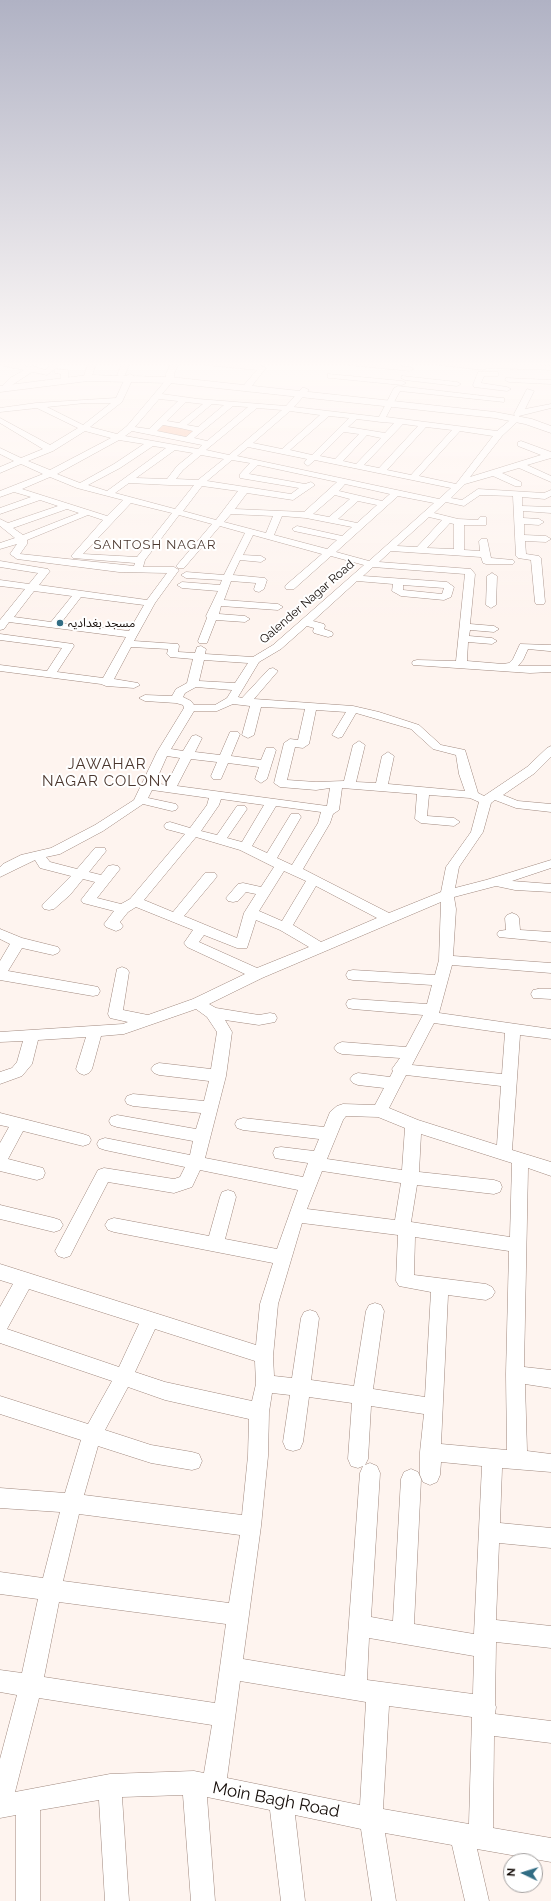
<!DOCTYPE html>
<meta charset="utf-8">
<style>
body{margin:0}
#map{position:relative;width:551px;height:1901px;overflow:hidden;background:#fef4ef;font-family:Raleway,sans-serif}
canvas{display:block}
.north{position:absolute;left:503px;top:1853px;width:40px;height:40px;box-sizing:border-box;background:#fff;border:1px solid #a19e9d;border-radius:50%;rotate:274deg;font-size:11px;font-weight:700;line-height:16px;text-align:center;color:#150d09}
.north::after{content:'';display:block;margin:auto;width:14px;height:18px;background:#316d84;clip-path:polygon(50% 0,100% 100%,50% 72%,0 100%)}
</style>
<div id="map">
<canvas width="551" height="1901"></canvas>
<div class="north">N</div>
</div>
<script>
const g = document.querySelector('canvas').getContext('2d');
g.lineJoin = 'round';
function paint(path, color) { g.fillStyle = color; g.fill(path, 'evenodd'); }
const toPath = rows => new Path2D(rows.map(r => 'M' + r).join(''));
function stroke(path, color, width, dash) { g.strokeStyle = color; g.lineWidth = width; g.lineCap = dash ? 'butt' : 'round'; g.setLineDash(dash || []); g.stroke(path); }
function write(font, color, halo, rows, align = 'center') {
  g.font = font + ' Raleway,"Noto Sans Arabic",sans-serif'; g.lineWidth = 4; g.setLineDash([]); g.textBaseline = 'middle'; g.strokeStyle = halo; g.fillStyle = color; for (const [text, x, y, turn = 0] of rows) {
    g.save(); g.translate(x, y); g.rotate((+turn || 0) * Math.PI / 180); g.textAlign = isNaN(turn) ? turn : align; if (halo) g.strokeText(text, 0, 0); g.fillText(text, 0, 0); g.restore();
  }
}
paint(toPath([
 [162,423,199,430,187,439,153,432]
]), '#fac3a9');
const minor = toPath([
 [0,363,11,363,29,367,33,366,45,370,54,363,62,363,55,369,68,370,68,378,61,380,61,374,55,373,55,369,47,375,32,372,6,389,3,389,3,385,10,378,24,370,0,365,0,363],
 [88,363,96,363,92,376,88,378,84,376,88,363],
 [122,363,130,363,125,375,121,377,117,375,122,363],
 [171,363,179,363,174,374,174,380,162,394,198,399,286,406,302,388,305,388,309,390,294,407,379,417,394,388,398,386,501,398,504,398,504,402,400,391,386,417,497,431,515,416,514,414,527,389,534,391,525,409,551,404,551,408,519,416,519,420,502,436,470,477,541,455,518,446,518,442,521,441,551,452,551,458,527,465,551,476,551,482,519,468,502,473,521,482,521,486,515,486,493,476,465,484,451,498,462,500,478,489,544,493,551,490,551,496,545,499,522,497,522,506,551,507,551,513,523,511,523,518,539,519,544,522,539,525,524,524,524,535,546,536,551,539,546,542,525,541,526,554,539,556,541,558,545,602,544,604,536,604,535,602,531,560,518,558,516,556,513,496,480,495,464,506,446,502,434,513,458,519,478,520,480,517,486,517,486,525,464,525,464,550,480,551,479,541,481,539,487,539,491,558,513,560,515,562,513,564,486,564,483,563,481,557,391,551,379,562,471,569,475,574,470,624,494,626,499,629,494,632,470,630,469,636,492,638,497,641,492,644,468,642,467,661,503,664,509,663,513,659,520,644,549,645,551,645,551,651,549,651,528,649,523,660,518,666,551,666,551,672,530,673,413,665,412,663,413,661,417,660,456,661,465,574,373,567,363,576,447,582,454,587,451,597,444,600,401,596,392,591,393,584,357,581,313,621,324,624,325,626,324,629,332,632,333,634,332,636,328,637,314,633,313,631,314,628,307,626,281,649,259,662,238,697,242,698,269,669,273,668,278,671,254,699,353,706,379,712,419,725,441,745,465,750,478,793,484,796,527,767,547,748,551,746,551,757,535,773,503,795,518,801,551,804,551,812,516,808,495,800,491,803,483,832,459,867,455,888,486,880,551,860,551,868,512,881,551,884,551,892,515,890,496,886,454,897,456,909,453,956,551,963,551,973,452,965,439,1013,551,1029,551,1039,520,1035,512,1150,551,1162,551,1176,528,1168,524,1367,551,1370,551,1388,525,1384,527,1451,551,1454,551,1472,502,1468,500,1523,551,1528,551,1548,499,1543,496,1620,551,1626,551,1648,496,1642,495,1704,496,1707,495,1714,551,1721,551,1743,494,1736,493,1828,551,1838,551,1862,477,1849,489,1901,465,1901,452,1845,385,1833,396,1901,372,1901,361,1829,295,1815,305,1901,281,1901,270,1810,207,1797,215,1901,191,1901,183,1795,122,1797,129,1901,105,1901,99,1800,40,1810,40,1901,16,1901,16,1815,0,1818,0,1759,17,1695,0,1692,0,1670,22,1673,38,1599,0,1594,0,1572,43,1578,60,1512,0,1508,0,1488,65,1493,81,1440,0,1414,0,1396,88,1424,112,1381,0,1343,0,1307,13,1284,0,1280,0,1264,256,1345,260,1304,273,1263,114,1232,108,1230,105,1225,108,1220,114,1218,209,1236,220,1197,222,1192,228,1190,234,1192,236,1197,225,1239,277,1249,298,1190,200,1170,192,1187,174,1193,108,1182,70,1256,64,1258,58,1256,55,1251,98,1170,104,1168,174,1179,180,1177,185,1167,105,1150,99,1148,97,1144,99,1140,105,1138,190,1155,193,1141,117,1127,111,1125,109,1121,111,1117,117,1115,196,1129,201,1113,133,1106,127,1104,125,1100,127,1096,133,1094,204,1101,209,1081,159,1075,154,1073,151,1069,154,1065,159,1063,211,1069,217,1032,207,1017,196,1009,124,1034,101,1036,92,1069,89,1073,84,1075,79,1073,76,1069,86,1037,38,1040,32,1064,22,1076,0,1084,0,1072,12,1068,17,1062,23,1041,0,1042,0,1032,123,1024,128,1022,110,1018,108,1014,117,969,122,967,127,969,129,972,123,1010,148,1015,193,999,245,974,187,947,184,943,193,930,136,907,128,912,120,922,123,926,121,929,116,931,106,927,104,924,114,911,83,903,81,900,95,882,83,879,70,895,54,909,49,910,44,909,42,906,44,903,71,876,40,868,35,860,0,877,0,867,3,864,21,855,51,848,95,825,134,800,157,752,184,708,183,705,176,703,145,701,139,698,145,695,172,696,176,689,187,683,193,659,170,657,167,654,168,649,131,647,114,679,138,683,140,685,134,688,106,686,101,684,0,671,0,665,47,671,62,648,0,640,0,634,73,644,74,646,57,672,103,678,126,637,9,622,4,629,0,630,0,620,25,589,0,586,0,580,29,584,38,573,0,567,0,561,48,569,50,571,39,585,147,600,167,573,119,572,17,559,10,554,17,544,0,549,0,543,15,538,0,526,0,519,8,523,58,506,40,500,0,514,0,508,31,497,14,492,0,497,0,491,43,474,21,464,0,473,0,467,14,461,0,454,0,448,21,458,43,449,0,423,0,418,50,445,78,428,37,408,0,412,0,408,36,403,116,398,126,376,130,374,134,376,122,402,90,427,117,434,127,426,166,380,166,374,171,363],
 [159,399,178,401,149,429,135,427,159,399],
 [186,402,203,404,179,423,167,421,186,402],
 [85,403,111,403,83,425,47,407,85,403],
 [212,404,224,405,198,427,187,425,212,404],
 [233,406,248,407,207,441,194,438,233,406],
 [257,408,282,410,229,455,206,450,257,408],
 [290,411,320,415,282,449,253,443,290,411],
 [329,416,349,418,312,455,290,450,329,416],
 [357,419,381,422,394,423,385,433,348,427,357,419],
 [403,424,418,426,379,468,364,465,403,424],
 [163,425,180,428,193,431,186,437,157,431,163,425],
 [426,427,452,430,411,475,387,470,426,427],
 [85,431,111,438,50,470,28,461,53,451,85,431],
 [132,431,202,445,198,449,125,436,132,431],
 [460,431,493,436,456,484,419,476,460,431],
 [344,432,359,434,335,459,320,456,344,432],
 [367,435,381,438,356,464,343,461,367,435],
 [119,440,144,444,114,464,80,483,57,474,119,440],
 [153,446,166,448,107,491,88,485,120,468,153,446],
 [248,447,307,459,304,463,308,466,315,460,451,488,439,499,237,456,248,447],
 [175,450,193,453,177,466,167,479,136,478,175,450],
 [201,455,224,459,198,480,176,479,183,470,201,455],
 [232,460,250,463,240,474,240,478,299,488,291,494,207,481,232,460],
 [258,465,337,482,304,512,235,509,247,493,293,500,315,485,311,482,305,484,249,474,258,465],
 [50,477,77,488,123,500,107,516,22,489,50,477],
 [129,483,169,485,194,485,175,509,115,493,129,483],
 [345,484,390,494,382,501,339,491,345,484],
 [202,486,238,491,216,520,183,511,202,486],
 [335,495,350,499,329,517,313,514,335,495],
 [398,496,434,503,369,561,336,552,398,496],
 [358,501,377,505,357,523,338,519,358,501],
 [131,503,172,513,137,557,83,554,131,503],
 [67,509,79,513,23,535,13,528,67,509],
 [231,514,273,516,266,533,224,522,231,514],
 [88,515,103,520,73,554,71,556,73,558,135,563,134,566,20,554,27,544,27,540,88,515],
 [179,515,212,524,178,564,176,566,178,568,184,568,220,526,245,533,224,575,186,572,181,575,186,578,222,580,220,585,182,582,177,585,182,588,218,591,206,616,207,618,198,641,199,643,207,643,216,620,245,622,250,619,245,616,219,614,221,606,278,610,283,607,278,604,224,600,231,581,256,583,254,589,255,591,259,592,264,589,267,580,265,578,233,575,240,560,261,562,266,559,261,556,243,555,253,535,322,554,286,585,285,587,286,589,294,589,331,556,364,565,273,645,253,657,205,654,206,649,201,646,197,647,195,653,178,652,179,646,178,644,134,641,155,603,179,570,174,567,143,567,145,560,179,515],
 [282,516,306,518,352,527,342,536,297,526,292,529,294,531,337,540,327,549,274,535,282,516],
 [429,517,442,520,417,547,397,546,429,517],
 [450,523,454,524,454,549,427,548,450,523],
 [403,585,444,588,442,594,403,590,403,585],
 [34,591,72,596,51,622,14,617,34,591],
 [81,597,144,605,129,631,61,623,81,597],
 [204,660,248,663,235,683,199,681,204,660],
 [196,687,232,690,227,698,215,705,194,705,191,701,183,697,185,693,196,687],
 [233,704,250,706,242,735,248,738,254,735,261,707,305,709,298,740,290,739,284,743,274,783,280,787,316,790,330,788,327,806,177,786,191,759,217,762,211,776,213,779,221,779,228,763,259,767,255,779,261,783,267,779,276,750,274,748,266,748,261,760,231,756,240,734,238,732,230,732,220,755,195,752,202,738,196,735,192,736,183,751,171,749,194,711,217,711,233,704],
 [316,710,346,712,332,735,338,738,342,737,356,713,411,729,433,749,456,755,459,774,465,791,388,784,394,756,388,752,382,756,376,783,356,782,365,745,359,741,353,745,344,781,316,782,287,780,295,747,303,748,309,744,316,710],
 [167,756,180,758,166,785,155,783,167,756],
 [342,788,417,794,415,819,421,823,454,826,460,822,454,818,427,816,429,795,470,798,479,802,471,832,446,867,441,892,389,913,303,869,330,823,333,814,339,810,342,788],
 [152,790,209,798,207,805,190,828,170,822,166,823,164,826,166,829,185,834,130,899,121,904,97,898,120,869,118,866,113,865,108,866,101,875,89,872,106,851,105,848,95,848,77,869,50,862,46,857,60,854,103,831,143,804,172,811,176,810,178,807,176,804,148,798,152,790],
 [221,799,264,805,242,842,227,838,247,809,245,806,237,806,217,835,201,831,219,805,221,799],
 [276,806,321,812,318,823,292,865,277,858,301,817,299,814,291,814,267,853,252,846,276,806],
 [196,837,240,850,274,867,261,887,243,883,238,884,226,898,228,901,233,902,238,901,246,892,256,894,244,913,237,938,184,916,215,879,217,876,215,873,205,873,173,912,144,900,196,837],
 [284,871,306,881,282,921,259,911,284,871],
 [316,886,377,918,321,942,293,925,316,886],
 [441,902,439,960,435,975,353,970,348,971,346,975,348,979,353,980,432,985,427,1004,353,999,348,1000,346,1004,348,1008,353,1009,423,1015,406,1047,342,1042,337,1044,334,1048,337,1052,342,1054,400,1058,392,1069,393,1071,390,1077,358,1073,353,1075,350,1079,353,1083,358,1085,384,1088,375,1105,343,1104,337,1106,330,1112,324,1127,243,1118,237,1120,235,1124,237,1128,243,1130,319,1139,314,1151,281,1147,275,1148,273,1153,275,1158,281,1159,308,1163,303,1177,205,1158,226,1076,232,1032,225,1020,259,1025,275,1022,277,1018,275,1014,270,1013,259,1015,216,1008,209,1004,262,978,441,902],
 [256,920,280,930,309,947,257,968,199,942,204,935,237,948,247,948,256,920],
 [434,1023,505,1033,502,1074,412,1065,434,1023],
 [406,1075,501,1086,497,1145,418,1120,389,1108,406,1075],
 [346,1116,378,1117,405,1128,402,1170,327,1159,343,1120,346,1116],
 [421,1134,512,1163,510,1237,411,1222,417,1185,494,1194,500,1192,502,1187,500,1182,494,1180,419,1172,421,1134],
 [322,1171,401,1183,395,1220,307,1209,322,1171],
 [302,1223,398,1235,396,1281,399,1286,431,1292,425,1397,373,1389,384,1311,381,1305,375,1303,369,1305,366,1311,354,1386,311,1380,319,1318,316,1312,310,1310,304,1312,301,1318,292,1378,274,1376,273,1356,278,1304,302,1223],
 [415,1237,509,1251,506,1374,507,1450,441,1444,448,1295,486,1300,492,1297,495,1292,492,1287,486,1284,414,1275,415,1237],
 [29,1289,139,1324,119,1367,7,1329,29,1289],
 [155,1329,255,1361,256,1384,252,1401,165,1382,135,1372,155,1329],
 [128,1387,165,1400,249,1419,248,1456,242,1515,84,1495,98,1446,151,1463,192,1470,199,1468,202,1461,199,1454,192,1452,151,1445,105,1430,128,1387],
 [272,1393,290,1395,283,1442,286,1449,293,1451,300,1449,303,1442,309,1397,352,1403,348,1459,351,1466,358,1468,363,1466,360,1473,345,1676,243,1659,261,1526,268,1456,269,1412,272,1393],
 [371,1406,424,1414,420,1452,420,1475,423,1482,430,1485,437,1482,440,1475,441,1462,482,1466,474,1634,414,1624,421,1479,418,1472,411,1469,404,1472,401,1479,393,1621,371,1617,380,1473,377,1466,370,1463,365,1465,368,1459,371,1406],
 [79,1514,240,1535,229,1603,63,1581,79,1514],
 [59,1602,226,1624,215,1703,44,1677,59,1602],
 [369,1638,474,1656,473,1694,367,1680,369,1638],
 [240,1681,366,1702,360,1805,227,1778,240,1681],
 [39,1698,212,1725,204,1773,194,1771,110,1774,15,1792,39,1698],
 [389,1706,472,1717,469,1824,383,1809,389,1706],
 [203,363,233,363,262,366,266,368,251,387,248,387,244,385,257,370,207,365,203,363],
 [346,363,373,363,410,367,414,369,410,371,350,365,346,363],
 [436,363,551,366,551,370,487,368,483,370,440,365,436,363],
 [478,372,498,372,498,376,484,376,481,383,507,387,511,389,507,391,474,387,473,385,478,372],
 [328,374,402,381,406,383,402,385,331,378,328,378,328,374],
 [402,376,457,382,461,384,457,386,405,380,401,378,402,376],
 [506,378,551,380,551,384,509,382,505,380,506,378],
 [492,573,497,576,496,605,491,608,486,605,487,576,492,573],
 [512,913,517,915,519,918,520,930,551,932,551,942,499,937,497,934,499,931,506,930,505,918,507,915,512,913],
 [0,929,22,938,58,947,60,950,58,953,53,955,22,948,8,971,93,986,98,987,100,991,98,995,93,996,0,980,0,961,10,944,0,939,0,929],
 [538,989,551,989,551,999,533,998,531,994,533,990,538,989],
 [0,1113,83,1134,89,1136,91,1140,89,1144,83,1146,23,1131,8,1159,43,1168,45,1173,43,1178,37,1180,0,1171,0,1143,9,1127,0,1125,0,1113],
 [0,1205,54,1218,60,1220,63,1225,60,1230,54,1232,0,1219,0,1205]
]);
const major = toPath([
 [88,375,170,377,495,412,532,419,551,426,551,433,525,424,495,418,170,383,88,381,0,392,0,386,88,375]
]);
stroke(minor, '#a0887e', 1);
stroke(major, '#a0887e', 1);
paint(minor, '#fff');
paint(major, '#fff');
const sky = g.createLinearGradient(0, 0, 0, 629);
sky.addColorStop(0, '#b0b2c4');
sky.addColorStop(0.58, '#fffaf8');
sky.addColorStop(1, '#fffaf800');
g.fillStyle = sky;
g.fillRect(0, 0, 551, 629);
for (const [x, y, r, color] of [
 [60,623,4,"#316d84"]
]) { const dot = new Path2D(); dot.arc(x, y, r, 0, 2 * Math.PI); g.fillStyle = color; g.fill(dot); stroke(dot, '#fff', 1.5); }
write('12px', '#150d09', '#fff', [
 ["Qalender Nagar Road",307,602,-41]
]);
write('12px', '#150d09', '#fff', [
 ["مسجد بغدادیہ",68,623]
], 'left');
g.letterSpacing = '1px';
write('13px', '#4b372e', '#fff', [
 ["SANTOSH NAGAR",155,545]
]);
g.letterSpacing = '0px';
g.letterSpacing = '1px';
write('15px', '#4b372e', '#fff', [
 ["JAWAHAR",107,764],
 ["NAGAR COLONY",107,781]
]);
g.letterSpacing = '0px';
write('17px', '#150d09', '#fff', [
 ["Moin Bagh Road",276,1800,11]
]);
</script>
